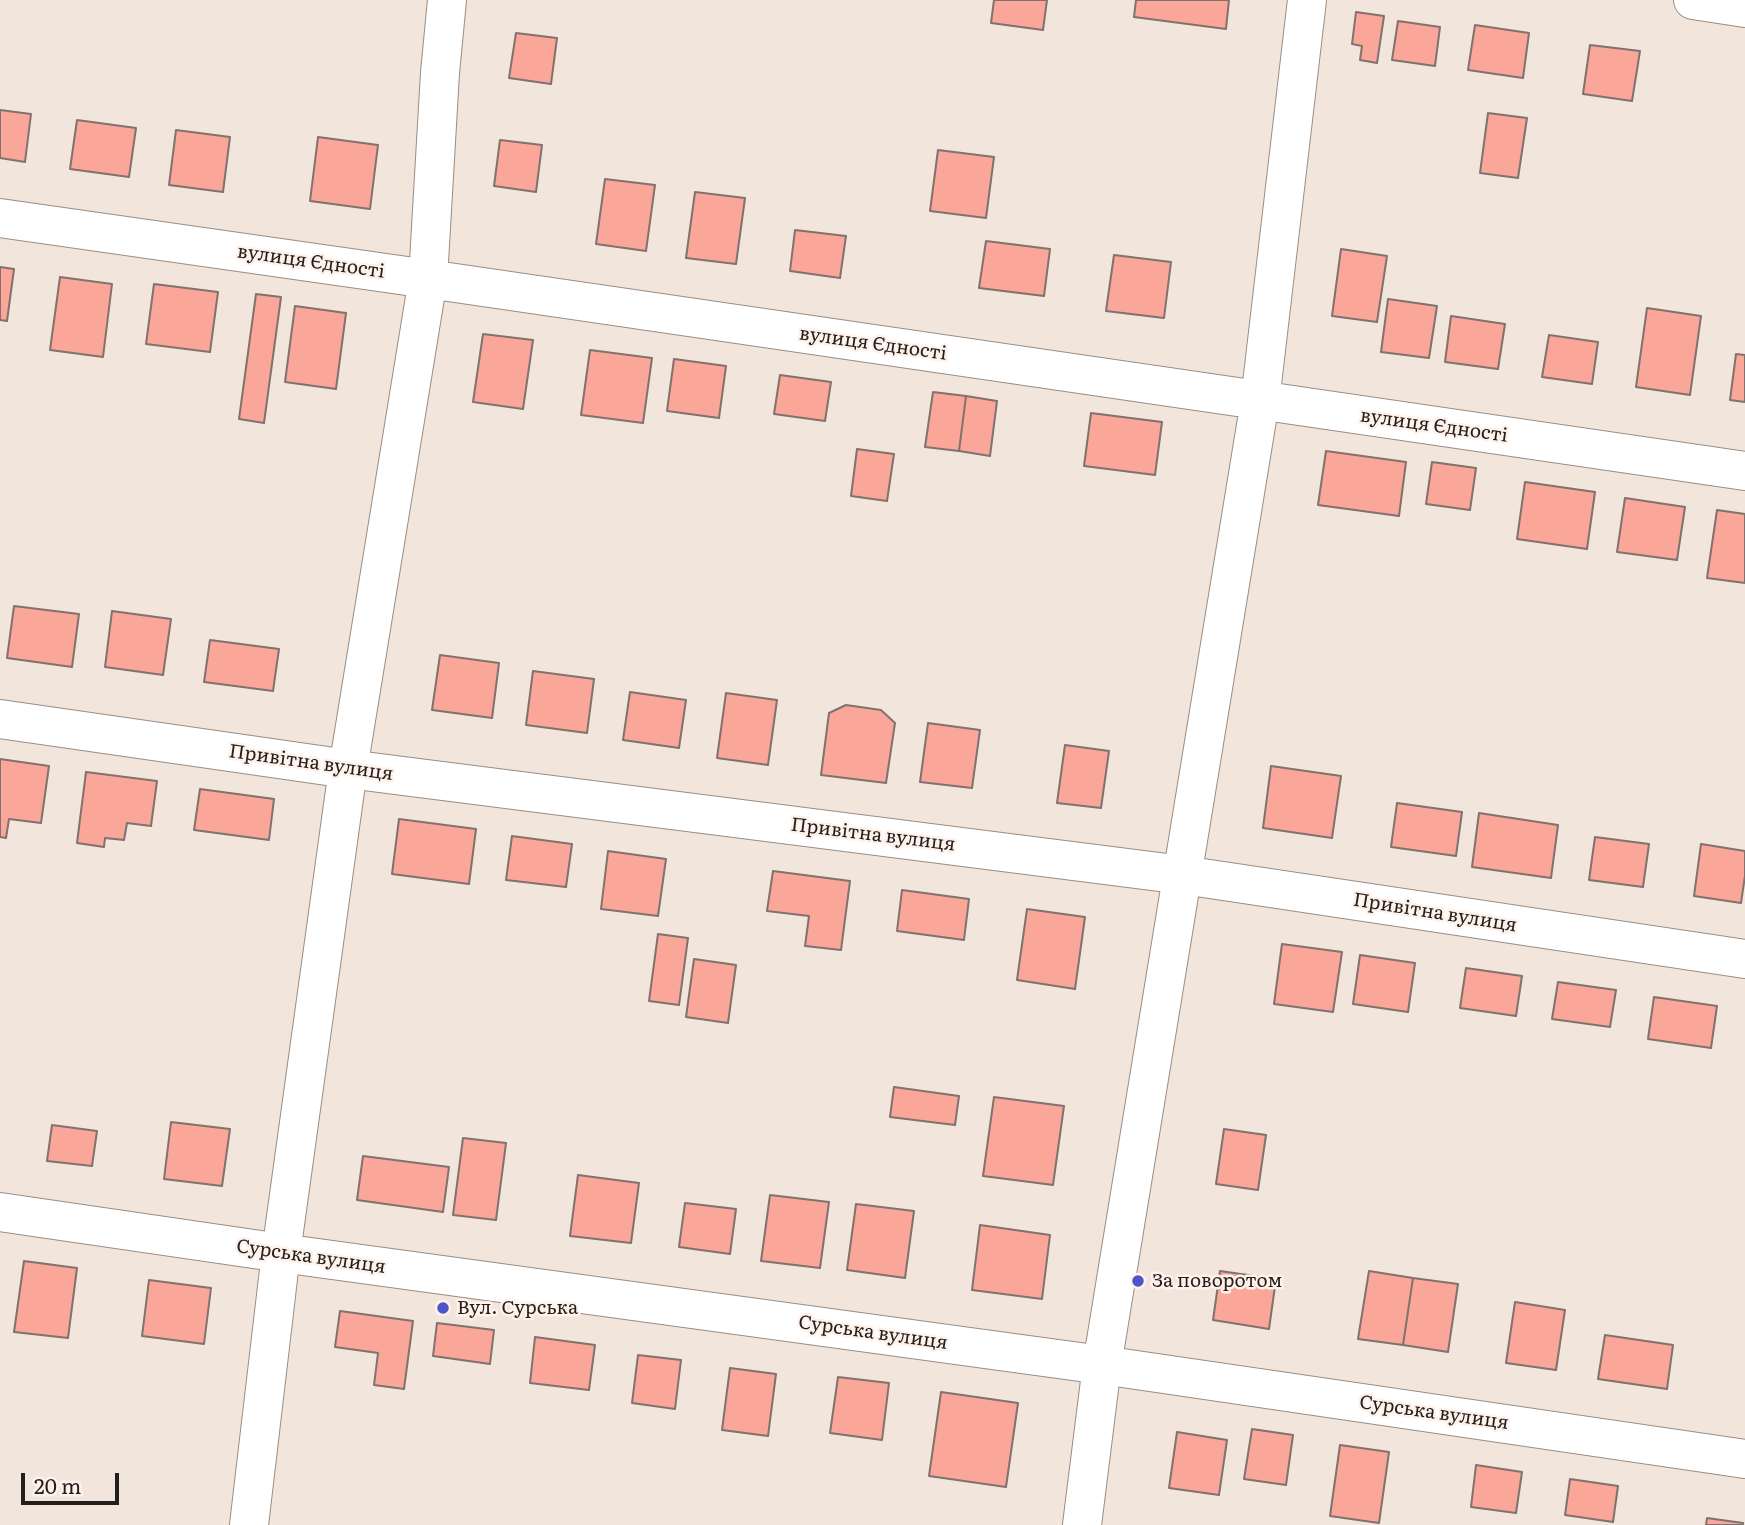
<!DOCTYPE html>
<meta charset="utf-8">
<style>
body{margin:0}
#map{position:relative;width:1745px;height:1525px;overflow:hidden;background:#f2e5db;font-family:Literata,serif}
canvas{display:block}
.scale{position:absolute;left:21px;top:1473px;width:98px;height:32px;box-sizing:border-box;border:4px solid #241f1c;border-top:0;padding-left:9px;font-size:21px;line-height:24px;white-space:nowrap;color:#241f1c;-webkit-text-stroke:5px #fef2eb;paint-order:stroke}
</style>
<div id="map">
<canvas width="1745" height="1525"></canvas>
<div class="scale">20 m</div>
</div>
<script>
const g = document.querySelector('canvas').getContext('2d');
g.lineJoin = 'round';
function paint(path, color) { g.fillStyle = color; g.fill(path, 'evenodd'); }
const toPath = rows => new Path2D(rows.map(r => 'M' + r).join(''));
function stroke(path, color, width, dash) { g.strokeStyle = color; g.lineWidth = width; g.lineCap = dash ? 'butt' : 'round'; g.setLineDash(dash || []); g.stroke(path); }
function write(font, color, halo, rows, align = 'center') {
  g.font = font + ' Literata,serif'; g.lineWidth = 5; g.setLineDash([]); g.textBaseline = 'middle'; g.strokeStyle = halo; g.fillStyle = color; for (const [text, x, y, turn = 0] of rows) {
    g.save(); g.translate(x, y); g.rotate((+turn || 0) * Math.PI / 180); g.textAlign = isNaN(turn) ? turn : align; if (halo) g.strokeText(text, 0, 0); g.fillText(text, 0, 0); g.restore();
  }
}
const building = toPath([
 [994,0,1047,0,1043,30,991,23,994,0],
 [1136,0,1229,0,1226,29,1134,17,1136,0],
 [1356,12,1384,16,1377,63,1360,60,1362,46,1352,44,1356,12],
 [1398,21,1440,27,1435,66,1392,60,1398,21],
 [1475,25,1529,33,1523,78,1468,70,1475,25],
 [516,33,557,38,551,84,509,78,516,33],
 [1590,45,1640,51,1632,101,1583,94,1590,45],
 [0,110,31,114,25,162,0,158,0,110],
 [1488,113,1527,118,1518,178,1480,173,1488,113],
 [77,120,136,128,129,177,70,169,77,120],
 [176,130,230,137,223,192,169,185,176,130],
 [318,137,378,145,370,209,310,201,318,137],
 [500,140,542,145,536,192,494,186,500,140],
 [938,150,994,157,986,218,930,211,938,150],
 [605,179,655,185,646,251,596,244,605,179],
 [695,192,745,198,736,264,686,258,695,192],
 [795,230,846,236,840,278,790,271,795,230],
 [986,241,1050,249,1044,296,979,288,986,241],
 [1341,249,1387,256,1377,322,1332,316,1341,249],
 [1114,255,1171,262,1164,318,1106,311,1114,255],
 [0,267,14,269,7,321,0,320,0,267],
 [60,277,112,284,103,357,50,350,60,277],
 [154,284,218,292,210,352,146,344,154,284],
 [256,294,281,297,264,423,239,419,256,294],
 [1388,299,1437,306,1429,358,1381,352,1388,299],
 [295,306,346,313,336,389,285,382,295,306],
 [1647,308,1701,316,1690,395,1636,387,1647,308],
 [1451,316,1505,324,1498,369,1445,362,1451,316],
 [483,334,533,340,523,409,473,402,483,334],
 [1549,335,1598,342,1592,384,1542,377,1549,335],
 [590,350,652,358,643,423,581,415,590,350],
 [1736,354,1745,355,1745,402,1730,400,1736,354],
 [674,359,726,366,719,418,667,411,674,359],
 [780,375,831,382,825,421,774,414,780,375],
 [933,392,966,396,959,451,925,447,933,392],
 [966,396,997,401,990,456,959,451,966,396],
 [1091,413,1162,422,1155,475,1084,466,1091,413],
 [857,449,894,454,887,501,851,496,857,449],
 [1326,451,1406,462,1399,516,1318,505,1326,451],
 [1432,462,1476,468,1470,510,1426,504,1432,462],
 [1525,482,1595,492,1587,549,1517,539,1525,482],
 [1625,498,1685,507,1677,560,1617,552,1625,498],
 [1717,510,1745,514,1745,583,1707,578,1717,510],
 [14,606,79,614,72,667,7,658,14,606],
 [112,611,171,619,163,675,105,667,112,611],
 [210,640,279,649,273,691,204,682,210,640],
 [440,655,499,663,492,718,432,710,440,655],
 [533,671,594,679,587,733,526,725,533,671],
 [630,692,686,700,679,748,623,740,630,692],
 [726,693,777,700,768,765,717,758,726,693],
 [846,705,881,710,895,723,886,783,821,775,829,713,846,705],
 [928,723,980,730,972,788,920,782,928,723],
 [1065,745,1109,751,1101,808,1057,803,1065,745],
 [0,759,49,766,41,823,9,819,6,838,0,837,0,759],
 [1271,766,1341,776,1332,838,1263,828,1271,766],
 [86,772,157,781,151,826,127,823,124,840,105,838,104,847,77,843,86,772],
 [200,789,274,799,269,840,194,830,200,789],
 [1397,803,1462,812,1456,856,1391,847,1397,803],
 [1479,813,1558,825,1551,878,1472,867,1479,813],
 [399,819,476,829,469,884,392,874,399,819],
 [512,836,572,844,566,887,506,880,512,836],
 [1595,837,1649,844,1643,887,1589,880,1595,837],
 [1701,844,1745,851,1745,876,1741,903,1694,896,1701,844],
 [608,851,666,859,658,916,601,909,608,851],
 [773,871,850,881,841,950,805,946,809,916,767,911,773,871],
 [902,890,969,899,964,940,897,931,902,890],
 [1027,909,1085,917,1075,989,1017,980,1027,909],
 [658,934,688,938,679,1005,649,1001,658,934],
 [1282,944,1342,952,1333,1012,1274,1004,1282,944],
 [1360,955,1415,963,1408,1012,1353,1004,1360,955],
 [694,959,736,965,728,1023,686,1017,694,959],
 [1466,968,1522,976,1516,1016,1460,1008,1466,968],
 [1558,982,1616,990,1610,1027,1552,1019,1558,982],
 [1654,997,1717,1006,1711,1048,1648,1039,1654,997],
 [894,1087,959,1096,955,1125,890,1117,894,1087],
 [994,1097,1064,1106,1053,1185,983,1176,994,1097],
 [171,1122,230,1129,222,1186,164,1179,171,1122],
 [52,1125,97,1131,92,1166,47,1161,52,1125],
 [1224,1129,1266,1135,1258,1190,1216,1184,1224,1129],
 [463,1138,506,1143,496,1220,453,1215,463,1138],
 [363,1156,449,1167,443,1212,357,1200,363,1156],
 [578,1175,639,1183,631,1243,570,1236,578,1175],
 [770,1195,829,1202,820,1268,761,1261,770,1195],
 [685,1203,736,1209,730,1254,679,1247,685,1203],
 [856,1204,914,1211,905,1278,847,1270,856,1204],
 [980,1225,1050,1235,1042,1299,972,1290,980,1225],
 [24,1261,77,1268,68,1338,14,1332,24,1261],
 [1220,1271,1276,1279,1269,1329,1213,1320,1220,1271],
 [1369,1271,1413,1278,1403,1345,1358,1339,1369,1271],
 [1413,1278,1458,1284,1448,1352,1403,1345,1413,1278],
 [149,1280,211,1288,204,1344,142,1336,149,1280],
 [1515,1302,1565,1310,1556,1370,1506,1363,1515,1302],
 [340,1311,413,1321,404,1389,374,1385,378,1353,335,1347,340,1311],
 [437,1323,494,1330,490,1364,433,1356,437,1323],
 [1605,1335,1673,1345,1667,1389,1598,1379,1605,1335],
 [535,1337,595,1345,589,1390,530,1383,535,1337],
 [638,1355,681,1360,675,1409,632,1403,638,1355],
 [730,1368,776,1374,768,1436,722,1430,730,1368],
 [838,1377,889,1383,882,1440,830,1433,838,1377],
 [941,1392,1018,1403,1006,1487,929,1476,941,1392],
 [1252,1429,1293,1435,1286,1485,1244,1479,1252,1429],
 [1177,1432,1227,1440,1219,1495,1169,1488,1177,1432],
 [1340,1445,1389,1452,1379,1523,1330,1516,1340,1445],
 [1476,1465,1522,1472,1516,1513,1471,1507,1476,1465],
 [1570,1479,1618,1486,1613,1522,1565,1515,1570,1479],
 [1707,1518,1743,1523,1743,1525,1706,1525,1707,1518]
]);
paint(building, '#faa699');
stroke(building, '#81716f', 2);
const street = toPath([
 [1693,0,1745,8],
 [0,218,428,279,1745,471],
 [0,719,348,769,1183,875,1745,959],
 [249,1525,281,1253],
 [1082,1525,1102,1365,1260,401,1307,0]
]);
const secondary = toPath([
 [0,1212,281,1253,1102,1365,1745,1459],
 [281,1253,348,769,428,279,440,73,447,0]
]);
stroke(street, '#9a8d85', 40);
stroke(secondary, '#9a8d85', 40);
stroke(street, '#fff', 38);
stroke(secondary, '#fff', 38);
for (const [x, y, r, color] of [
 [1138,1281,7,"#4e55cb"],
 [443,1308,7,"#4e55cb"]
]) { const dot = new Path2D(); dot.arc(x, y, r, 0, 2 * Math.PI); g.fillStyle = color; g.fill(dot); stroke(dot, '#fef2eb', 2.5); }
write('19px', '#241f1c', '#fef2eb', [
 ["вулиця Єдності",311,262,8],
 ["вулиця Єдності",873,344,8],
 ["вулиця Єдності",1434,426,8],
 ["Привітна вулиця",311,763,8],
 ["Привітна вулиця",873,835,7],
 ["Привітна вулиця",1435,913,9],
 ["Сурська вулиця",311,1257,8],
 ["Сурська вулиця",873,1333,8],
 ["Сурська вулиця",1434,1413,8]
]);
write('19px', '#241f1c', '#fef2eb', [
 ["За поворотом",1152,1281],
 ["Вул. Сурська",457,1308]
], 'left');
</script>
